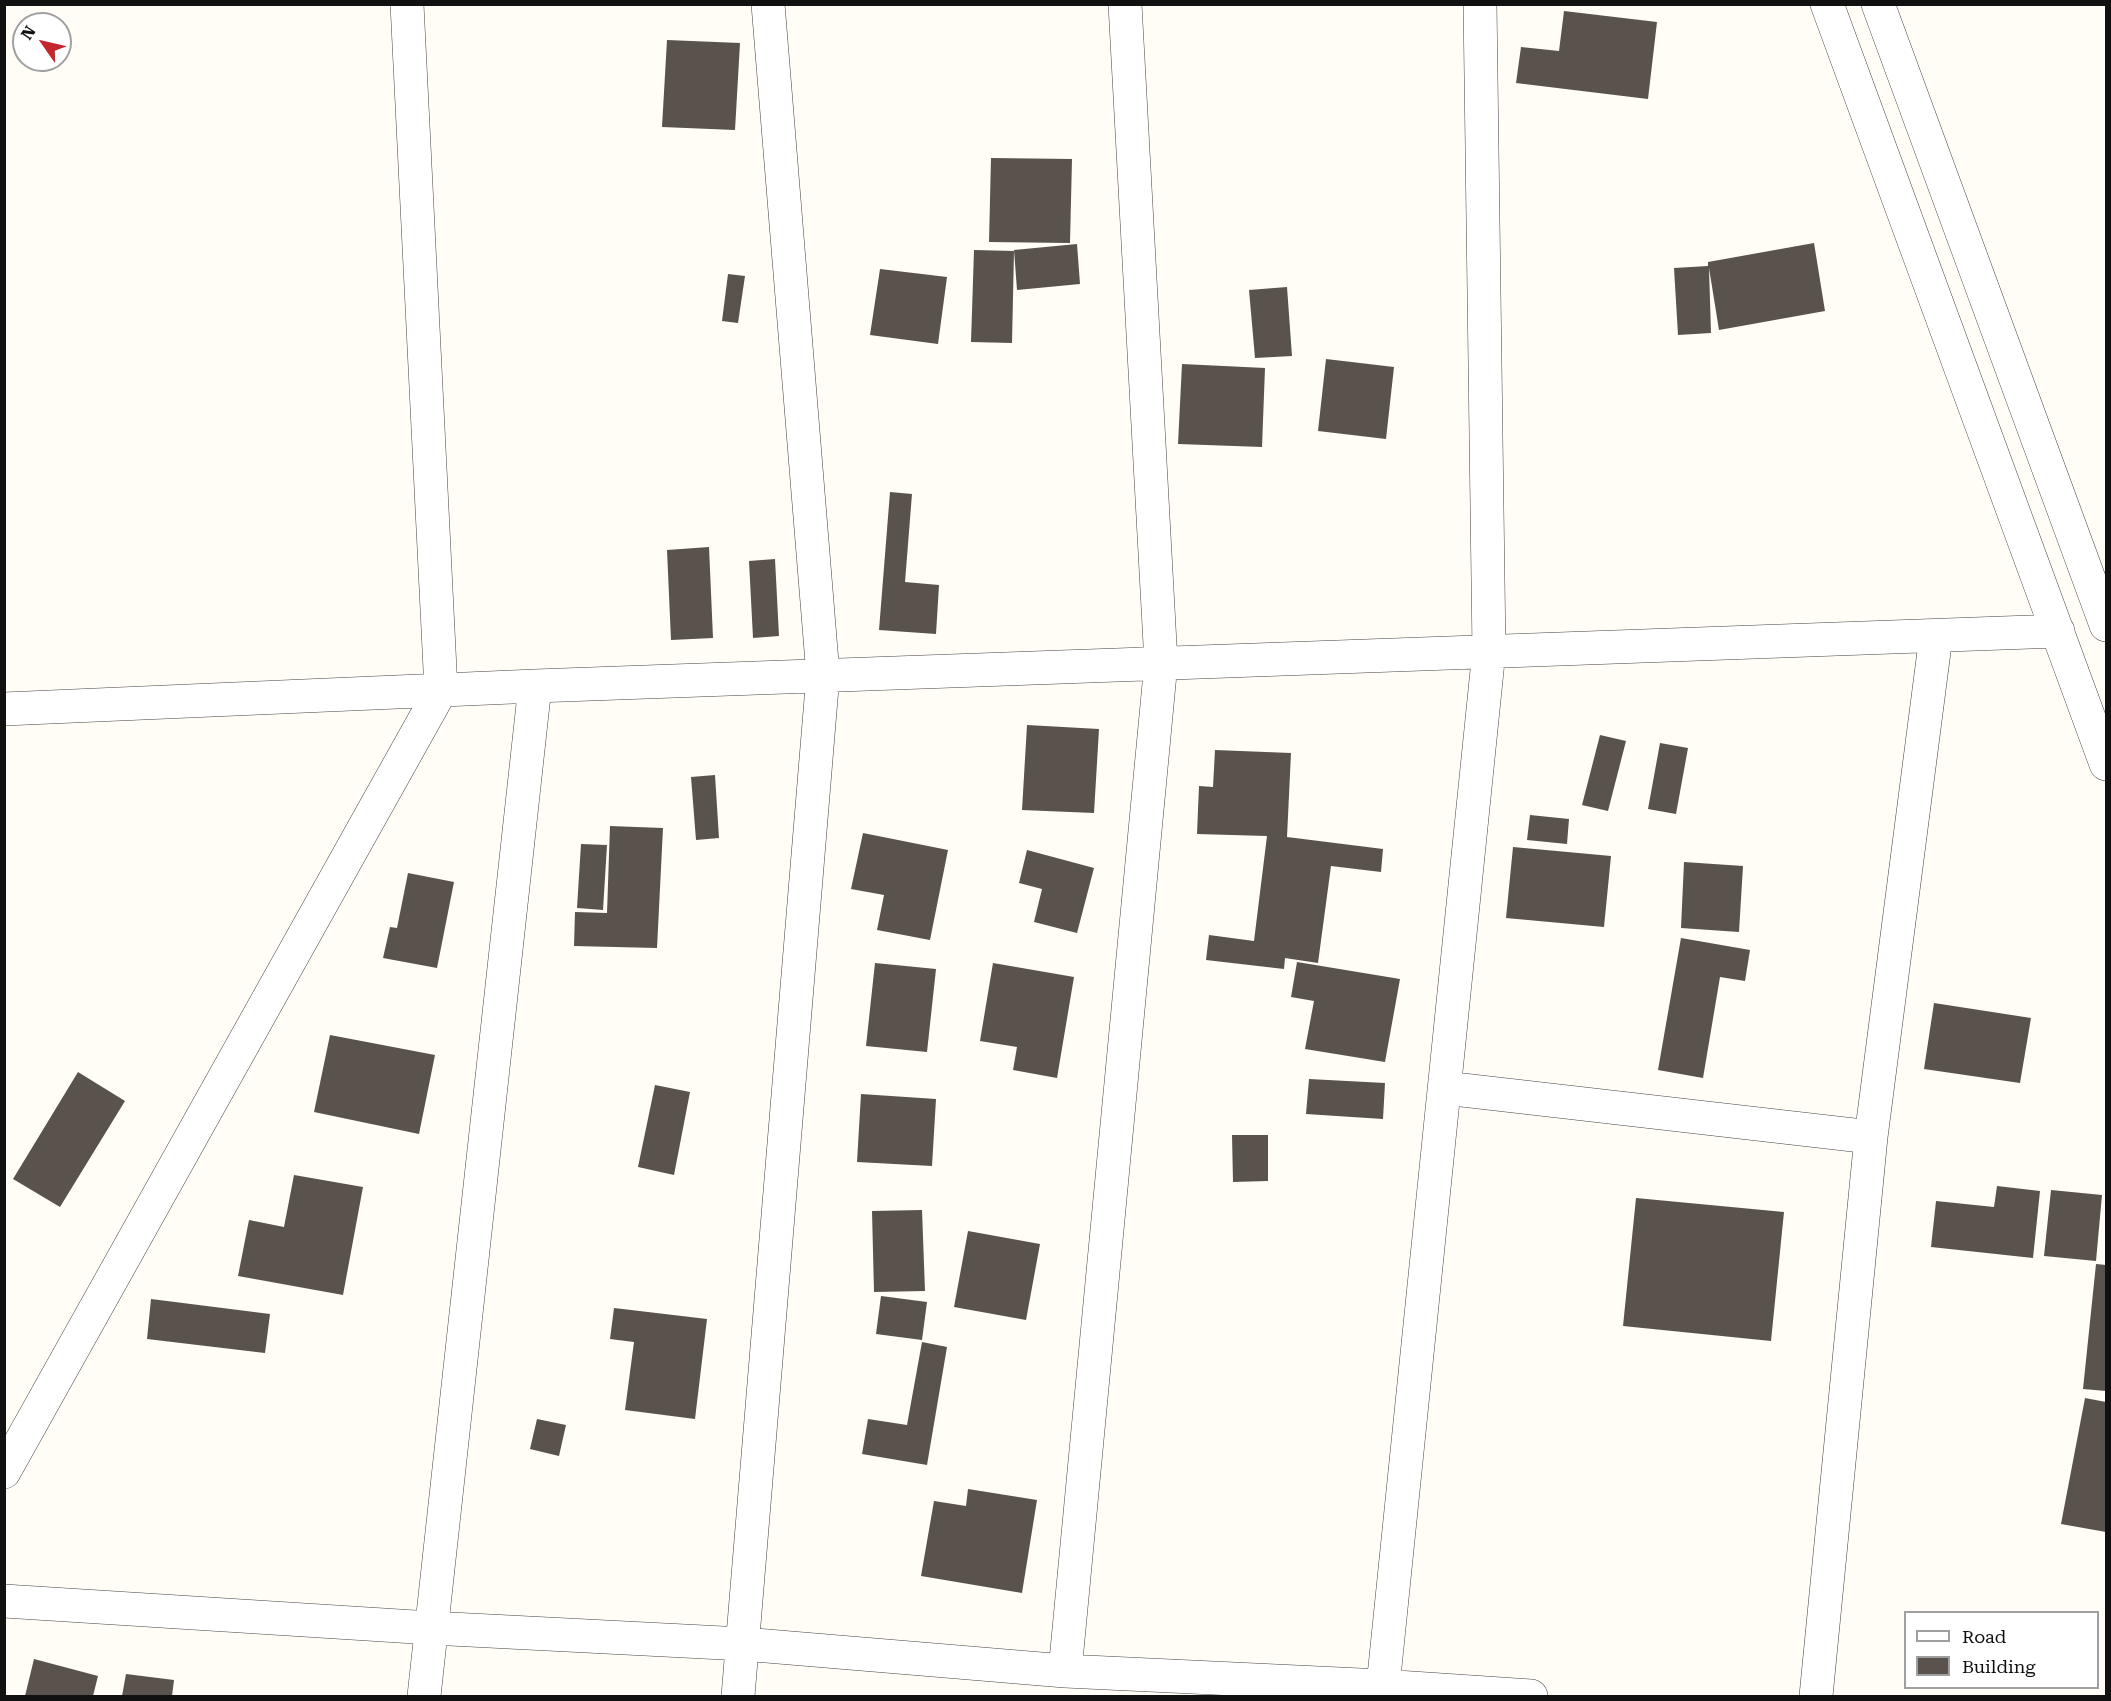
<!DOCTYPE html>
<style>
body{margin:0}
#map{position:relative;width:2111px;height:1701px;overflow:hidden;background:#fffdf5;font-family:"Roboto Serif",serif}
canvas{display:block}
.frame{position:absolute;inset:0;border:6px solid #111;pointer-events:none}
.legend{position:absolute;left:1904px;top:1611px;width:195px;height:78px;box-sizing:border-box;background:#fff;border:2px solid #a0a0a0;margin:0;padding:8px 10px;list-style:none;font-size:18px;color:#111}
.legend li{display:flex;align-items:center;gap:12px;height:30px}
.legend b{width:30px;border:2px solid #a0a0a0}
.north{position:absolute;left:12px;top:12px;width:60px;height:60px;box-sizing:border-box;background:#fff;border:2px solid #a0a0a0;border-radius:50%;rotate:304deg;font-size:16px;font-weight:700;line-height:24px;text-align:center;color:#111}
.north::after{content:'';display:block;margin:auto;width:21px;height:27px;background:#c4262e;clip-path:polygon(50% 0,100% 100%,50% 72%,0 100%)}
</style>
<div id="map">
<canvas width="2111" height="1701"></canvas>
<div class="frame"></div>
<ul class="legend">
<li><b style="height:8px;background:#fff"></b>Road</li>
<li><b style="height:16px;background:#5a524d"></b>Building</li>
</ul>
<div class="north">N</div>
</div>
<script>
const g = document.querySelector('canvas').getContext('2d');
g.lineJoin = 'round';
function paint(path, color) { g.fillStyle = color; g.fill(path, 'evenodd'); }
const toPath = rows => new Path2D(rows.map(r => 'M' + r).join(''));
function stroke(path, color, width, dash) { g.strokeStyle = color; g.lineWidth = width; g.lineCap = dash ? 'butt' : 'round'; g.setLineDash(dash || []); g.stroke(path); }
paint(toPath([
 [1564,11,1657,22,1648,99,1516,83,1521,47,1559,51],
 [667,40,740,43,735,130,662,127],
 [991,158,1072,159,1070,243,989,242],
 [1814,243,1825,311,1719,330,1709,268,1711,333,1678,335,1674,268,1708,266,1708,262],
 [1077,244,1080,284,1017,290,1014,250],
 [974,250,1014,251,1012,343,971,342],
 [880,269,947,277,938,344,870,335],
 [728,274,745,276,738,323,722,321],
 [1287,287,1292,356,1255,358,1249,290],
 [1326,359,1394,367,1386,439,1318,431],
 [1182,364,1265,368,1262,447,1178,444],
 [890,492,912,494,905,582,939,585,936,634,879,630],
 [709,547,713,638,671,640,667,550],
 [775,559,779,636,753,638,749,561],
 [1027,725,1099,729,1094,813,1022,810],
 [1600,735,1626,741,1608,811,1582,805],
 [1660,743,1688,748,1676,814,1648,809],
 [1215,750,1291,753,1287,837,1383,849,1381,872,1331,866,1318,963,1285,958,1284,969,1206,960,1209,935,1254,941,1267,836,1197,834,1199,786,1213,787],
 [715,775,719,838,696,840,691,777],
 [1530,815,1569,819,1567,844,1527,840],
 [610,826,663,828,657,948,574,946,575,912,607,913],
 [863,833,948,850,930,940,877,930,884,895,851,889],
 [581,844,607,845,603,910,577,908],
 [1513,847,1611,856,1604,927,1506,918],
 [1027,850,1094,868,1077,933,1034,922,1042,889,1019,883],
 [1684,862,1743,866,1739,932,1681,928],
 [408,873,454,882,437,968,383,958,390,927,397,928],
 [1681,938,1750,950,1745,981,1720,977,1703,1078,1658,1070],
 [1297,962,1400,979,1385,1062,1305,1049,1314,1001,1291,997],
 [875,963,936,969,927,1052,866,1046],
 [993,963,1074,977,1057,1078,1013,1070,1017,1047,980,1041],
 [1934,1003,2031,1018,2020,1083,1924,1069],
 [330,1035,435,1055,419,1134,314,1112],
 [78,1072,125,1101,60,1207,13,1179],
 [1309,1079,1385,1083,1383,1119,1306,1114],
 [655,1085,690,1092,674,1175,638,1167],
 [861,1094,936,1099,932,1166,857,1162],
 [1232,1135,1268,1135,1268,1181,1233,1182],
 [294,1175,363,1187,343,1295,238,1276,249,1220,284,1227],
 [1997,1186,2040,1191,2033,1258,1931,1247,1936,1201,1994,1207],
 [2051,1190,2102,1195,2096,1261,2044,1256],
 [1636,1198,1784,1212,1771,1341,1623,1326],
 [922,1210,925,1291,874,1292,872,1211],
 [968,1231,1040,1244,1026,1320,954,1307],
 [2096,1264,2106,1265,2106,1391,2083,1389],
 [881,1296,927,1302,922,1340,876,1334],
 [151,1299,270,1314,265,1353,147,1339],
 [614,1308,707,1319,695,1419,625,1410,634,1342,610,1339],
 [922,1342,947,1347,927,1465,862,1454,868,1419,907,1425],
 [2085,1398,2106,1402,2106,1532,2061,1524],
 [537,1419,566,1425,559,1456,530,1449],
 [968,1489,1037,1500,1022,1593,921,1576,934,1501,966,1506],
 [34,1659,98,1676,93,1696,25,1696],
 [126,1674,174,1680,172,1696,122,1696]
]), '#5a524d');
const minor = toPath([
 [1827,4,2106,764],
 [1878,4,2106,625],
 [4,709,535,686,2058,631],
 [1445,1088,1871,1137],
 [4,1472,441,690,407,4],
 [4,1601,431,1628,743,1644,1065,1671,1382,1686,1531,1696],
 [1065,1671,1161,663,1125,4],
 [424,1696,535,686],
 [738,1696,823,675,768,4],
 [1382,1696,1489,651,1480,4],
 [1816,1696,1871,1137,1936,636]
]);
stroke(minor, '#444', 34);
stroke(minor, '#fff', 33);
</script>
